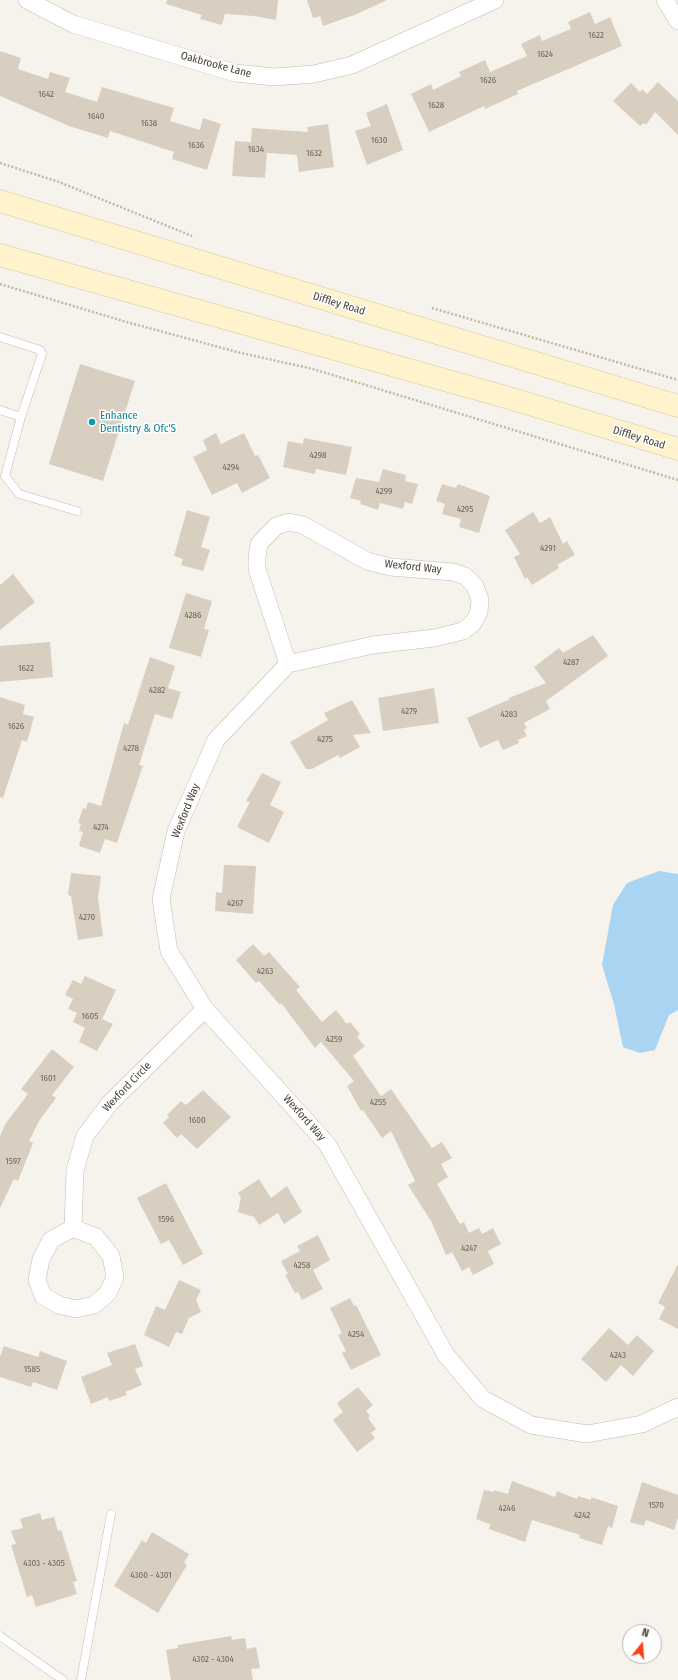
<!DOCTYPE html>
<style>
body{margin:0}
#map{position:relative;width:678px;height:1680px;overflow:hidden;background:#f6f3ec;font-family:"Fira Sans Condensed",sans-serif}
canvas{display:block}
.north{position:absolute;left:622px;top:1624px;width:40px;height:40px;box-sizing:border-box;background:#fff;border:1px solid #b7b4b0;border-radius:50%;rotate:17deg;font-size:11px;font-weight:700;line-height:16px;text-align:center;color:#4b4439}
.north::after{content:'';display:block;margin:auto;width:14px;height:18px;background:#fc3f1d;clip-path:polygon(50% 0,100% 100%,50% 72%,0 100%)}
</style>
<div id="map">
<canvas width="678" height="1680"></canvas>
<div class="north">N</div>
</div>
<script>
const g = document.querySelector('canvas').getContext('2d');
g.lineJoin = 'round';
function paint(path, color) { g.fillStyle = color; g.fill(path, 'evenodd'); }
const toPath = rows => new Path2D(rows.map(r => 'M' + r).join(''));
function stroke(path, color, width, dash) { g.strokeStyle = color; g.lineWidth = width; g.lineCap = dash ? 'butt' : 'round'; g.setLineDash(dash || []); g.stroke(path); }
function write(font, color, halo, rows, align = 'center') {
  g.font = font + ' "Fira Sans Condensed",sans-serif'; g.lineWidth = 3; g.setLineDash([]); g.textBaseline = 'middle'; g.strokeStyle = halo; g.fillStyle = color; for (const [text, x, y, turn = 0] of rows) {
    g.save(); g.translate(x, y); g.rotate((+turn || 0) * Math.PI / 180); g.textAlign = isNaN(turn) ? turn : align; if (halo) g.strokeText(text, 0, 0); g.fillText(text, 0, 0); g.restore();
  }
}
paint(toPath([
 [659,871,678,874,678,1010,669,1015,655,1050,640,1053,623,1047,614,1004,602,965,613,905,627,883]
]), '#a9d4f2');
paint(toPath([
 [167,0,278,0,276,20,254,16,225,14,222,25,200,19,202,15,166,4],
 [307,0,387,0,357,14,323,26,320,16,313,18],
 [590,12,595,24,610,17,622,46,517,91,518,94,485,109,484,106,429,132,411,94,431,84,433,90,461,76,459,72,485,60,490,72,527,56,521,44,540,35,542,41,571,29,568,22],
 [0,51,21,58,18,69,48,79,50,72,70,78,65,92,97,102,102,87,174,108,170,121,200,130,203,118,221,124,207,170,172,159,174,152,110,131,108,138,69,126,0,96],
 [658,82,678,101,678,135,655,112,646,125,644,123,640,126,613,101,631,83,640,92,642,89,647,94],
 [387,104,403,150,367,165,355,131,371,126,366,113],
 [328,124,334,167,299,172,297,155,267,153,265,178,232,176,235,141,251,142,252,128,308,132,307,127],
 [80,364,135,381,103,481,49,464],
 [216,433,221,444,244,433,255,456,258,455,270,478,242,493,237,483,212,495,193,457,207,450,203,440],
 [304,438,352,447,346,475,316,469,315,474,283,467,288,441,303,444],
 [383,469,406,475,405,481,418,484,412,504,405,502,403,509,380,503,378,510,360,504,361,501,350,498,356,478,379,482],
 [442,484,456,488,458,484,490,496,479,533,459,527,461,519,442,514,445,504,436,501],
 [187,510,210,517,201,547,210,550,203,571,181,565,183,559,174,556],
 [533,512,540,523,550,517,563,544,567,541,575,555,557,565,559,568,532,585,527,577,525,579,514,557,520,554,505,530],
 [13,574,35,602,0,630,0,585],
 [186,593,212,601,204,629,209,630,201,657,169,648],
 [593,635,608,656,546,701,550,709,524,723,527,728,524,730,527,736,518,740,519,743,503,750,498,740,480,748,467,718,510,699,509,698,546,683,534,667,559,648,563,653],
 [50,642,53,677,0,682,0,646],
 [150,657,175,666,168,688,181,692,172,719,155,714,139,765,143,766,117,843,105,839,100,853,79,846,83,832,79,831,81,824,78,823,83,808,86,809,88,802,101,806,124,723,128,725],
 [434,688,439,723,383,731,378,698],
 [0,697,25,705,23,714,34,717,27,742,22,740,3,798,0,797],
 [352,700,371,733,353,735,360,747,340,758,338,755,312,769,306,769,290,742,328,720,324,713],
 [262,773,281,782,270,805,284,812,269,843,237,827,250,802,246,801],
 [224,865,256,866,253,914,215,911,216,892,222,893],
 [71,873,101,876,98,898,103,936,78,940,71,896,68,895],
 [253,944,264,956,269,952,300,987,296,990,322,1022,336,1010,347,1024,350,1022,360,1034,357,1037,365,1046,353,1056,381,1096,391,1089,432,1148,442,1142,452,1158,441,1164,448,1177,437,1184,460,1224,464,1222,469,1233,479,1228,482,1234,493,1228,501,1244,488,1251,494,1264,473,1275,469,1267,462,1271,452,1252,446,1255,431,1221,408,1185,415,1181,391,1131,382,1138,363,1110,361,1111,347,1086,354,1081,321,1042,315,1048,281,1003,280,1005,259,981,256,983,236,960],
 [85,976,116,990,102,1019,113,1024,97,1051,79,1042,85,1028,73,1022,77,1013,68,1009,73,999,65,995,73,980,81,984],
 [52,1049,74,1067,52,1095,56,1098,39,1121,29,1141,33,1143,18,1181,14,1179,0,1208,0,1136,6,1123,28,1094,21,1089],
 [203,1090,231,1117,197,1149,181,1134,177,1138,163,1123,169,1117,167,1115,181,1101,186,1105],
 [259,1179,271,1198,287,1186,302,1212,284,1224,278,1213,259,1225,254,1217,238,1212,241,1198,238,1193],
 [166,1183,203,1254,183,1265,169,1240,161,1244,137,1198],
 [318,1235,330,1260,313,1270,323,1289,302,1300,298,1292,295,1293,285,1275,288,1274,281,1261,300,1251,297,1246],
 [678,1264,678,1329,659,1319,665,1307,658,1303],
 [179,1280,201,1290,196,1300,201,1312,189,1318,182,1334,176,1332,169,1347,144,1335,156,1306,165,1310],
 [350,1298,354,1306,356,1305,381,1355,351,1370,342,1353,346,1351,338,1335,342,1333,330,1308],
 [609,1328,628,1345,637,1335,654,1351,633,1376,621,1365,606,1382,581,1359],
 [135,1344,143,1366,135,1369,142,1385,125,1392,127,1395,109,1401,108,1397,91,1404,81,1377,112,1365,107,1353],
 [4,1346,38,1357,40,1351,67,1361,57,1390,33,1382,31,1387,0,1377,0,1357],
 [358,1387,373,1405,366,1411,370,1416,368,1418,376,1429,371,1433,375,1438,357,1452,333,1420,343,1412,337,1403],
 [512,1481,555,1497,557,1491,577,1499,578,1496,591,1500,591,1497,618,1506,612,1528,608,1526,602,1545,579,1538,580,1535,532,1520,525,1542,489,1529,490,1524,476,1519,484,1490,494,1492,494,1490,508,1494],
 [642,1482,678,1495,678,1518,674,1530,646,1520,644,1526,630,1522],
 [40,1513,42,1520,54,1517,58,1531,61,1530,77,1581,73,1582,77,1594,36,1607,32,1595,27,1597,11,1545,16,1544,11,1531,23,1528,20,1519],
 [152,1532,189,1554,184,1563,187,1565,158,1613,114,1586,142,1540,146,1543],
 [231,1636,232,1640,245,1638,247,1649,256,1647,260,1668,251,1669,253,1680,171,1680,166,1650,178,1648,178,1645]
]), '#d8cfc1');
const lane = toPath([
 [0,337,40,350,42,354,21,417],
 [0,410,21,417,5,476,19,494,77,511],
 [0,1636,63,1680],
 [81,1680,111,1514]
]);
const street = toPath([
 [27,0,73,24,235,73,274,77,314,74,352,65,495,0],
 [665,0,678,21],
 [288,664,257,569,257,556,259,544,276,526,289,522,303,525,367,561,390,567,453,572,465,576,475,586,480,600,479,612,473,623,463,631,434,638,373,645,288,664,216,740,176,831,161,899,169,951,205,1009,327,1144,446,1355,483,1399,531,1425,587,1434,642,1424,678,1407],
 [73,1228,96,1237,111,1256,115,1277,108,1293,94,1305,76,1309,59,1305,43,1296,37,1280,41,1259,51,1240,73,1228,75,1170,85,1136,110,1103,205,1009]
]);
const secondary = toPath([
 [0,201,678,406],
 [0,255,509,398,678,449]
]);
stroke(lane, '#c2bbae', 9);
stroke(street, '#c2bbae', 18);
stroke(secondary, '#d6c79b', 23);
stroke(toPath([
 [0,163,59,182,192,236],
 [0,284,123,321,237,352,313,369,678,480],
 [432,308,678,380]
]), '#c4b79f', 2.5, [2, 2]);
stroke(lane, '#fff', 8);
stroke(street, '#fff', 17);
stroke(secondary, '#fff3cd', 22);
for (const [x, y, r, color] of [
 [92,422,4,"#0f9aa8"]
]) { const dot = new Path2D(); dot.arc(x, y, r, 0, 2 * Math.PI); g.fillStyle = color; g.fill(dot); stroke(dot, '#fff', 1.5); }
write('9px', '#6e675b', null, [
 ["1622",596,35],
 ["1624",545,54],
 ["1626",488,80],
 ["1642",46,94],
 ["1628",436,105],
 ["1640",96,116],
 ["1638",149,123],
 ["1630",379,140],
 ["1636",196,145],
 ["1634",256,149],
 ["1632",314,153],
 ["4298",318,455],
 ["4294",231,467],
 ["4299",384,491],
 ["4295",465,509],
 ["4291",548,548],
 ["4286",193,615],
 ["4287",571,662],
 ["1622",26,668],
 ["4282",157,690],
 ["4279",409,711],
 ["4283",509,714],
 ["1626",16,726],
 ["4275",325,739],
 ["4278",131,748],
 ["4274",101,827],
 ["4267",235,903],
 ["4270",87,917],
 ["4263",265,971],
 ["1605",90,1016],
 ["4259",334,1039],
 ["1601",48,1078],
 ["4255",378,1102],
 ["1600",197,1120],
 ["1597",13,1161],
 ["1596",166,1219],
 ["4247",469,1248],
 ["4258",302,1265],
 ["4254",356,1334],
 ["4243",618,1355],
 ["1585",32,1369],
 ["1570",656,1505],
 ["4246",507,1508],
 ["4242",582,1515],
 ["4303 - 4305",44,1563],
 ["4300 - 4301",151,1575],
 ["4302 - 4304",213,1659]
]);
write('11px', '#4b4439', '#fff', [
 ["Oakbrooke Lane",216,65,15],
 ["Diffley Road",339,304,17],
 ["Diffley Road",639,438,17],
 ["Wexford Way",413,567,6],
 ["Wexford Way",186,811,-68],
 ["Wexford Circle",127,1087,-46],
 ["Wexford Way",304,1118,48]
]);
write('11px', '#0d838f', '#fff', [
 ["Enhance",100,416],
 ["Dentistry & Ofc'S",100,429]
], 'left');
</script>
